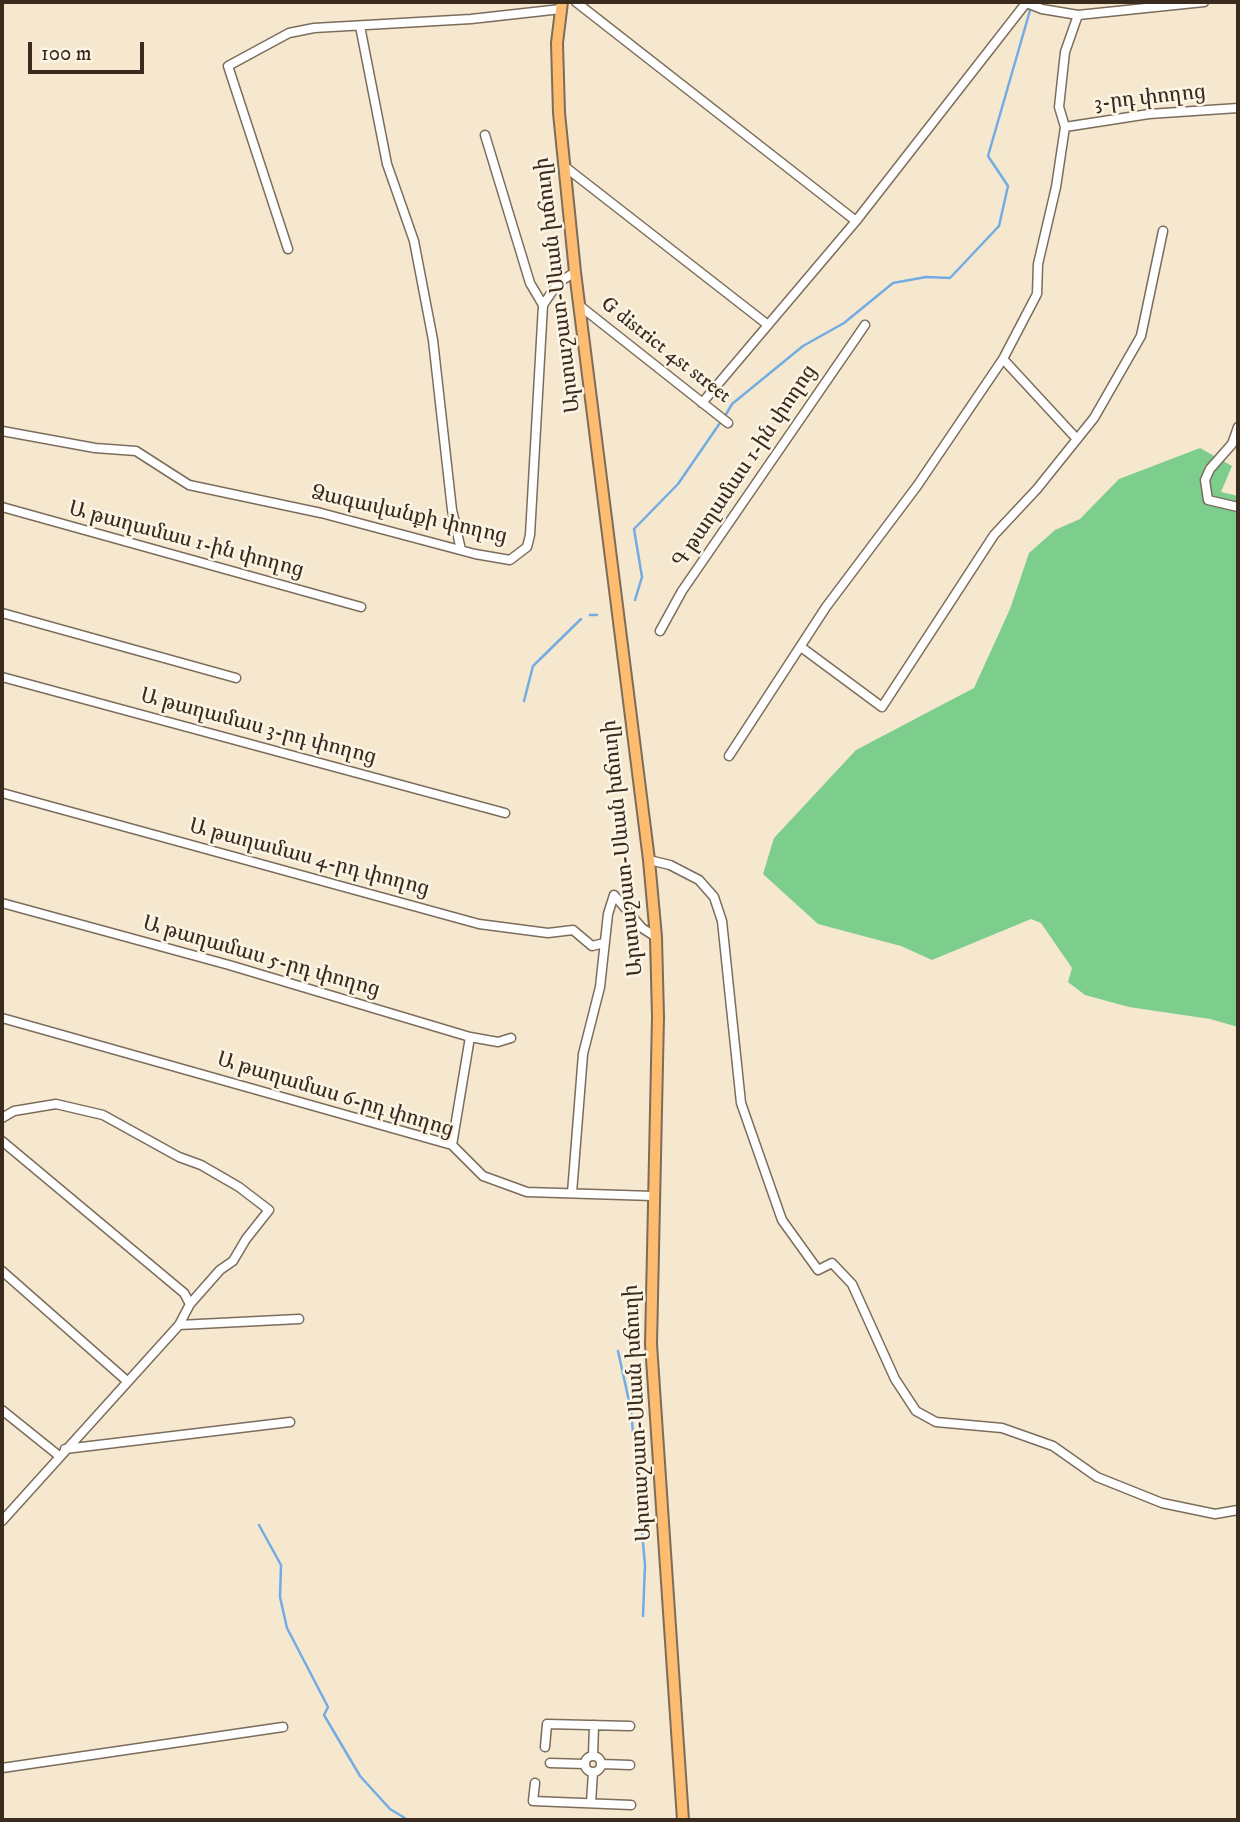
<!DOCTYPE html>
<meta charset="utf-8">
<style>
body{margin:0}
#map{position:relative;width:1240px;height:1822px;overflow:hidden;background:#f6e8cf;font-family:"IM FELL DW Pica",serif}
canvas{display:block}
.frame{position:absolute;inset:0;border:4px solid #3b2a1e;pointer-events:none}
.scale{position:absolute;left:28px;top:42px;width:116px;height:32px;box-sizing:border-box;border:4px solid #3b2a1e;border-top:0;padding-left:9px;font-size:21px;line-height:24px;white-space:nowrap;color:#3b2a1e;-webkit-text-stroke:5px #fcf5e5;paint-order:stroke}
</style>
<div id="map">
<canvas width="1240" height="1822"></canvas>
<div class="frame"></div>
<div class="scale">100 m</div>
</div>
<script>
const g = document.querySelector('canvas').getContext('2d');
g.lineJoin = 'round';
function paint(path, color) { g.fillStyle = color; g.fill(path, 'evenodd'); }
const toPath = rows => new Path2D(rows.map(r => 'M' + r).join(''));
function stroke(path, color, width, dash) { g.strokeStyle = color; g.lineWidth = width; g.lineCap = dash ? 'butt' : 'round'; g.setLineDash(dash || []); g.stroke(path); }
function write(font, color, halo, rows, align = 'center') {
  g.font = font + ' "IM FELL DW Pica","Noto Serif Armenian",serif'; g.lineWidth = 5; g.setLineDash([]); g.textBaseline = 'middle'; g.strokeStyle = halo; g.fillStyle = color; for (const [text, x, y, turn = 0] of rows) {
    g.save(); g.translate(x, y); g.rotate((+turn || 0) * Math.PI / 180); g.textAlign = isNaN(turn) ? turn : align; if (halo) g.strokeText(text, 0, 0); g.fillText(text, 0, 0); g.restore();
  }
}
paint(toPath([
 [1200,448,1232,466,1221,492,1238,496,1238,1027,1210,1019,1129,1007,1085,995,1068,982,1072,968,1041,923,1031,919,932,960,901,946,818,924,763,874,774,838,856,750,974,688,1010,609,1029,553,1055,530,1080,519,1119,479]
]), '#7dcd8d');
stroke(toPath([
 [725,416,732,404,803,346,844,323,893,283,926,277,950,278,999,226,1008,186,988,156,1031,7],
 [635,600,642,577,634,529,678,484,722,420],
 [590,615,597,615],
 [524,701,533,666,581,619],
 [618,1351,631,1410,645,1565,643,1616],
 [259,1525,281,1565,280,1597,287,1628,328,1707,324,1715,360,1776,390,1809,408,1820]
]), '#73ace3', 2.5);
const minor = toPath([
 [576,2,856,221],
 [1024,2,1042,9,1078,15,1204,2],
 [360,26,387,164,414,241,433,340,452,510,461,550],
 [1065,127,1149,114,1238,108],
 [485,135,530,283,543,305],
 [564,166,768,325],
 [288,249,228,66,289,33,314,28,471,19,561,9],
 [580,306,728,423],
 [1003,359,1076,438],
 [702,403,856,221,1026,3],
 [1238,427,1232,444,1210,469,1205,480,1208,500,1238,507],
 [2,431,95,448,136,451,189,485,321,513,475,554,510,560,527,547,530,535,543,305,558,283,575,272],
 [2,507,361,607],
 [2,613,236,678],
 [660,631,682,591,865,325],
 [801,647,882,707,994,535,1037,489,1094,418,1141,336,1163,231],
 [2,677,505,813],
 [729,756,826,607,917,486,1003,359,1037,294,1038,264,1056,187,1065,127,1059,107,1065,52,1078,15],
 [2,793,479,924,548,933,573,930,592,946,604,943],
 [649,860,670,865,699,880,714,897,722,921,741,1103,782,1220,818,1270,832,1263,852,1284,895,1379,916,1411,936,1422,1002,1428,1053,1446,1097,1477,1162,1503,1215,1514,1238,1510],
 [2,903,229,965,470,1037,498,1042,511,1038],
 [2,1018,452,1145,483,1176,527,1192,653,1196],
 [2,1118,14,1111,56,1104,103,1115,179,1157,201,1165,239,1187,269,1210,246,1239,233,1261,220,1270,190,1304,179,1325,2,1521],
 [2,1141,184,1293,190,1304],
 [452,1145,470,1037],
 [572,1193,583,1054,600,987,608,914,614,895,642,928,656,937],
 [2,1271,127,1381],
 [179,1325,299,1319],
 [2,1410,58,1455],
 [65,1449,290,1422],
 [545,1747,547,1724,630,1726],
 [593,1756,594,1725],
 '585 1764a8 8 0 1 1 16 0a8 8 0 1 1-16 0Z',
 [550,1763,585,1764],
 [601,1764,630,1765],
 [2,1768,283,1727],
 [535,1783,533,1801,631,1805],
 [591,1803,593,1772]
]);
const major = toPath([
 [562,2,557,43,559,113,575,272,649,860,656,937,658,1017,651,1344,683,1820]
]);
stroke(minor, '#7c6c5c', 11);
stroke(major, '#7c6c5c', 14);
stroke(minor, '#fff', 8);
stroke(major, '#febc70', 10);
write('21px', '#3b2a1e', '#fcf5e5', [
 ["3-րդ փողոց",1150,99,-6],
 ["Արտաշատ-Սևան խճուղի",559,285,-97],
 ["G district 4st street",665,351,38],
 ["Գ թաղամաս 1-ին փողոց",746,467,-56],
 ["Ձագավանքի փողոց",409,516,13],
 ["Ա թաղամաս 1-ին փողոց",186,541,15],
 ["Ա թաղամաս 3-րդ փողոց",258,728,15],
 ["Արտաշատ-Սևան խճուղի",624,848,-96],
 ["Ա թաղամաս 4-րդ փողոց",309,859,15],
 ["Ա թաղամաս 5-րդ փողոց",261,958,16],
 ["Ա թաղամաս 6-րդ փողոց",335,1096,17],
 ["Արտաշատ-Սևան խճուղի",639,1413,-93]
]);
</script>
